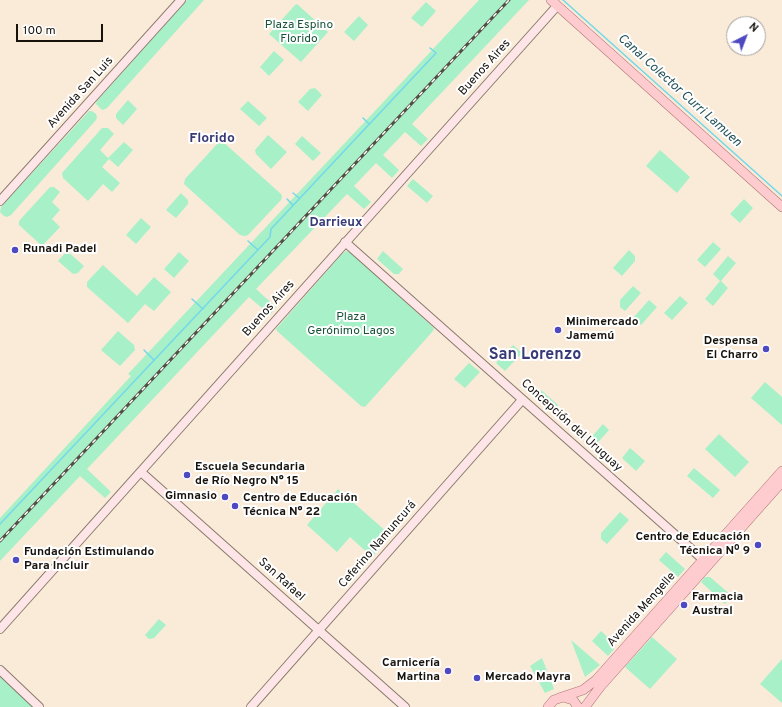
<!DOCTYPE html>
<meta charset="utf-8">
<style>
body{margin:0}
#map{position:relative;width:782px;height:707px;overflow:hidden;background:#faebd8;font-family:Overpass,sans-serif}
canvas{display:block}
.north{position:absolute;left:726px;top:16px;width:40px;height:40px;box-sizing:border-box;background:#fff;border:1px solid #a2a09e;border-radius:50%;rotate:42deg;font-size:11px;font-weight:700;line-height:16px;text-align:center;color:#17120c}
.north::after{content:'';display:block;margin:auto;width:14px;height:18px;background:#4e49c0;clip-path:polygon(50% 0,100% 100%,50% 72%,0 100%)}
.scale{position:absolute;left:16px;top:24px;width:87px;height:18px;box-sizing:border-box;border:2px solid #17120c;border-top:0;padding-left:5px;font-size:12px;line-height:14px;white-space:nowrap;color:#17120c;-webkit-text-stroke:3px #fff;paint-order:stroke}
</style>
<div id="map">
<canvas width="782" height="707"></canvas>
<div class="north">N</div>
<div class="scale">100 m</div>
</div>
<script>
const g = document.querySelector('canvas').getContext('2d');
g.lineJoin = 'round';
function paint(path, color) { g.fillStyle = color; g.fill(path, 'evenodd'); }
const toPath = rows => new Path2D(rows.map(r => 'M' + r).join(''));
function stroke(path, color, width, dash) { g.strokeStyle = color; g.lineWidth = width; g.lineCap = dash ? 'butt' : 'round'; g.setLineDash(dash || []); g.stroke(path); }
function write(font, color, halo, rows, align = 'center') {
  g.font = font + ' Overpass,sans-serif'; g.lineWidth = 4; g.setLineDash([]); g.textBaseline = 'middle'; g.strokeStyle = halo; g.fillStyle = color; for (const [text, x, y, turn = 0] of rows) {
    g.save(); g.translate(x, y); g.rotate((+turn || 0) * Math.PI / 180); g.textAlign = isNaN(turn) ? turn : align; if (halo) g.strokeText(text, 0, 0); g.fillText(text, 0, 0); g.restore();
  }
}
paint(toPath([
 [187,0,204,0,107,108,103,110,101,109,96,104,97,101],
 [479,0,529,0,412,124,428,139,421,146,405,132,383,155,399,170,392,178,376,163,354,186,371,202,364,209,347,194,256,289,276,307,270,315,249,297,87,469,111,492,105,498,80,476,0,561,0,518,131,376,128,374],
 [426,2,436,11,422,27,411,18],
 [297,4,328,32,301,62,269,34,295,5],
 [359,16,368,25,354,41,344,32],
 [274,51,284,60,269,76,260,67],
 [315,88,322,95,308,111,298,102,310,89],
 [128,100,137,109,123,125,116,118,116,114],
 [248,101,267,118,259,126,240,109],
 [89,111,92,111,96,114,97,117,96,120,11,215,7,217,4,216,0,212,1,207],
 [102,128,108,128,114,134,100,150,108,158,124,142,133,150,118,167,109,159,102,167,120,183,112,192,103,184,88,201,63,178,62,173],
 [268,135,287,152,271,169,256,154,255,150],
 [302,136,321,153,313,161,295,144],
 [222,141,281,194,282,197,281,200,248,235,245,236,240,235,184,184,185,179,218,143],
 [660,150,690,177,677,193,646,166],
 [413,179,433,196,427,203,407,186],
 [50,187,54,187,60,192,52,202,60,210,52,219,60,227,42,246,19,225,19,221],
 [181,193,188,200,188,204,176,218,166,210],
 [744,199,753,208,740,223,730,214],
 [141,218,151,227,136,244,126,235],
 [713,242,721,249,705,267,697,260],
 [629,250,635,256,635,261,622,276,613,268],
 [67,251,84,266,78,273,73,274,58,261],
 [346,251,351,253,434,328,433,331,365,407,361,406,277,331,276,329,342,254],
 [383,251,403,269,399,274,394,274,377,259],
 [179,252,189,261,174,278,164,269],
 [728,256,736,263,721,281,728,288,713,306,705,299,720,281,713,274],
 [103,265,137,296,154,277,171,292,154,311,145,304,128,323,87,287,87,282],
 [633,286,641,293,625,311,620,307,620,300],
 [680,296,688,303,672,320,664,313],
 [649,300,657,307,641,325,633,318],
 [118,331,134,345,135,350,120,366,101,350],
 [513,345,522,353,505,371,496,363],
 [469,363,480,372,465,388,454,379],
 [765,382,782,397,782,425,751,398],
 [541,390,558,405,551,412,537,400,537,394],
 [603,424,609,430,592,449,586,443],
 [719,434,749,462,735,477,705,449],
 [630,448,645,461,636,471,622,458],
 [694,468,720,490,713,498,687,476],
 [338,489,388,533,388,538,372,557,350,537,337,552,307,525],
 [620,512,629,520,607,544,601,539,601,533],
 [666,552,685,569,678,577,659,560],
 [705,577,710,577,732,596,725,604,701,582],
 [159,619,166,625,154,638,149,639,145,635],
 [601,631,614,643,614,649,608,656,592,641],
 [652,637,677,659,650,689,625,667],
 [571,640,600,665,585,677],
 [542,658,554,689,545,693,530,666],
 [782,659,782,703,760,684],
 [0,677,33,707,0,707]
]), '#a7f0c8');
stroke(toPath([
 [563,0,782,196],
 [363,118,369,124],
 [293,193,299,198],
 [287,199,293,205],
 [248,241,258,250],
 [192,299,203,309],
 [144,350,154,360],
 [0,524,270,237,271,229,436,53,430,48]
]), '#73d8e9', 1.5);
const secondary = toPath([
 [0,201,181,0],
 [345,242,707,563],
 [141,472,405,707],
 [0,629,557,6],
 [0,670,39,707],
 [251,707,522,400]
]);
const primary = toPath([
 [551,0,782,207],
 [559,698,583,690,596,680,782,471],
 [548,707,554,700,563,697,573,700,578,707],
 [585,707,600,687,782,482]
]);
stroke(secondary, '#887b6a', 10);
stroke(primary, '#ac7476', 10);
stroke(secondary, '#fee5e7', 8);
stroke(primary, '#fecbcf', 9);
const rail = toPath([
 [0,541,509,0]
]);
stroke(rail, '#544d43', 3);
stroke(rail, '#fff', 1.5, [4.5]);
for (const [x, y, r, color] of [
 [15,250,4,"#4e49c0"],
 [558,330,4,"#4e49c0"],
 [766,349,4,"#4e49c0"],
 [187,475,4,"#4e49c0"],
 [225,497,4,"#4e49c0"],
 [235,506,4,"#4e49c0"],
 [758,545,4,"#4e49c0"],
 [16,560,4,"#4e49c0"],
 [684,605,4,"#4e49c0"],
 [448,671,4,"#4e49c0"],
 [477,678,4,"#4e49c0"]
]) { const dot = new Path2D(); dot.arc(x, y, r, 0, 2 * Math.PI); g.fillStyle = color; g.fill(dot); stroke(dot, '#fff', 1.5); }
write('12px', '#165237', '#fff', [
 ["Plaza Espino",299,26],
 ["Florido",299,40],
 ["Plaza",351,318],
 ["Gerónimo Lagos",351,332]
]);
write('12px', '#17120c', '#fff', [
 ["Buenos Aires",485,68,-48],
 ["Avenida San Luis",81,93,-48],
 ["Buenos Aires",269,309,-48],
 ["Concepción del Uruguay",571,426,42],
 ["Ceferino Namuncurá",378,545,-49],
 ["San Rafael",281,580,42],
 ["Avenida Mengelle",642,610,-48]
]);
write('bold 12px', '#17120c', '#fff', [
 ["Runadi Padel",23,250],
 ["Minimercado",566,323],
 ["Jamemú",566,337],
 ["Despensa",758,342,"right"],
 ["El Charro",758,356,"right"],
 ["Escuela Secundaria",195,468],
 ["de Río Negro N° 15",195,482],
 ["Gimnasio",217,497,"right"],
 ["Centro de Educación",243,499],
 ["Técnica N° 22",243,513],
 ["Centro de Educación",750,538,"right"],
 ["Técnica Nº 9",750,552,"right"],
 ["Fundación Estimulando",24,553],
 ["Para Incluir",24,567],
 ["Farmacia",692,598],
 ["Austral",692,612],
 ["Carnicería",440,664,"right"],
 ["Martina",440,678,"right"],
 ["Mercado Mayra",485,678]
], 'left');
write('italic 13px', '#26545b', '#fff', [
 ["Canal Colector Curri Lamuen",679,91,42]
]);
write('bold 13px', '#383a76', '#fff', [
 ["Darrieux",336,223]
]);
write('bold 14px', '#383a76', '#fff', [
 ["Florido",212,139]
]);
write('bold 16px', '#383a76', '#fff', [
 ["San Lorenzo",535,356]
]);
</script>
